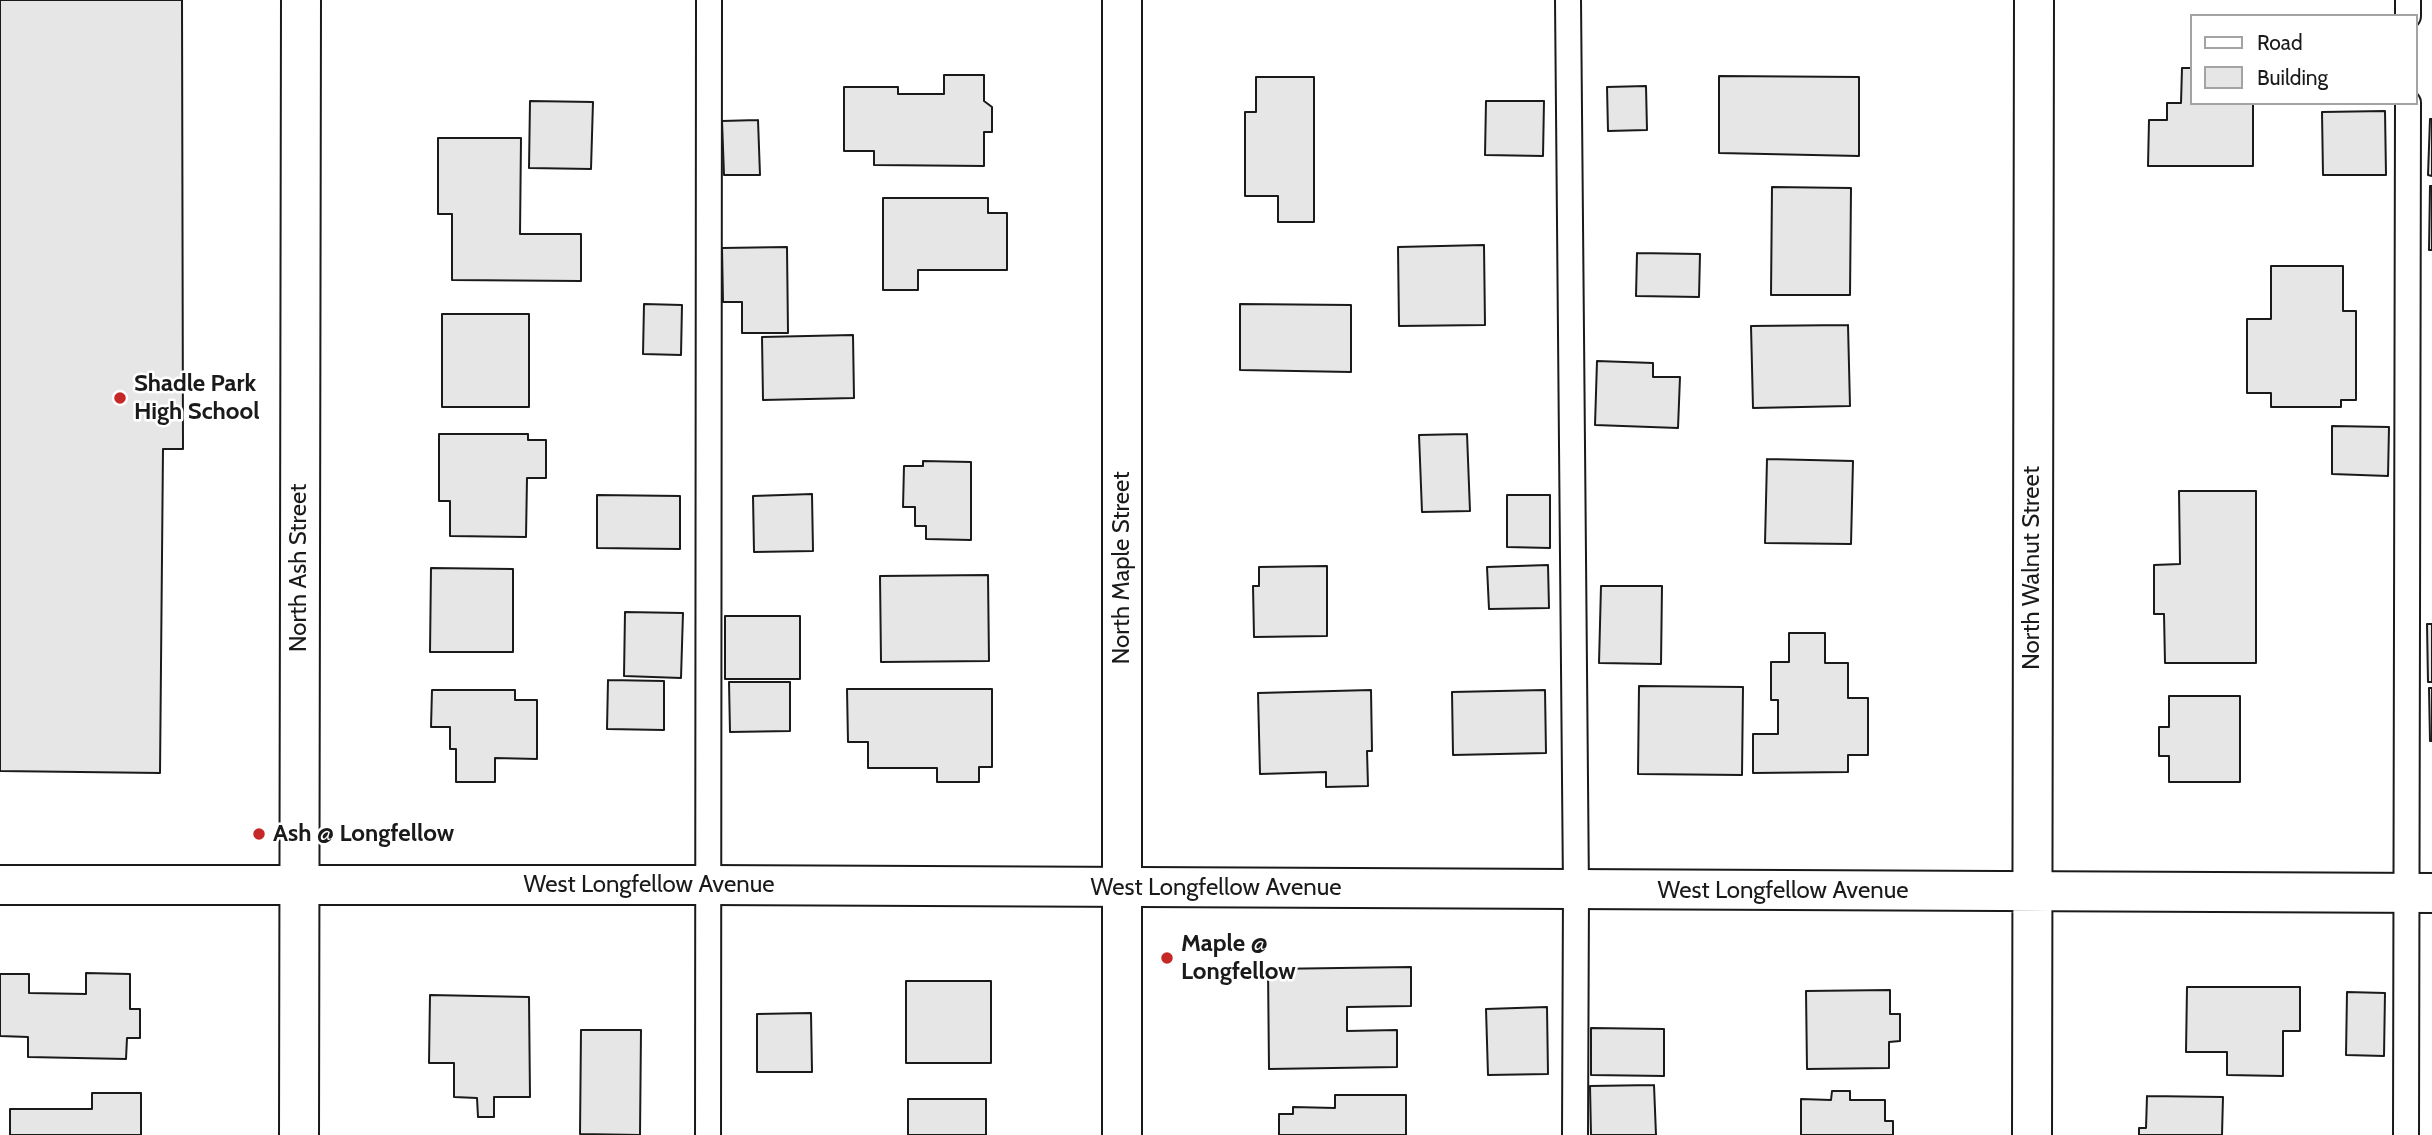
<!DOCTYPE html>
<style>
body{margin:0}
#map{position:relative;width:2432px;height:1135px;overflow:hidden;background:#fff;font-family:Cabin,sans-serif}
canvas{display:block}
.legend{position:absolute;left:2190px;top:14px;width:228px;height:91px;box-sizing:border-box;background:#fff;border:2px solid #a3a3a3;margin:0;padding:9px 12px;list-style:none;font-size:21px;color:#1a1a1a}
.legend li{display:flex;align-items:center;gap:14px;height:35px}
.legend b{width:35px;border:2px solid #a3a3a3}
</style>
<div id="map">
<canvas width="2432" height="1135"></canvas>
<ul class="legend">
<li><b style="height:9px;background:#fff"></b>Road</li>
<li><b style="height:19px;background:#e6e6e6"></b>Building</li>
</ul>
</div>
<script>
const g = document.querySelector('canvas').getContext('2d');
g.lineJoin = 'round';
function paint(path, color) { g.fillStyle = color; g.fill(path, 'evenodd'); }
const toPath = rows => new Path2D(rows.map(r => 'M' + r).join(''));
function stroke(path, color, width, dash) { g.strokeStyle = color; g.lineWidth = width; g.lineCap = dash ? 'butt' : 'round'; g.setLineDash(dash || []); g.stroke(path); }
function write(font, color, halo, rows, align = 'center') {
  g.font = font + ' Cabin,sans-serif'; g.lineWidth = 5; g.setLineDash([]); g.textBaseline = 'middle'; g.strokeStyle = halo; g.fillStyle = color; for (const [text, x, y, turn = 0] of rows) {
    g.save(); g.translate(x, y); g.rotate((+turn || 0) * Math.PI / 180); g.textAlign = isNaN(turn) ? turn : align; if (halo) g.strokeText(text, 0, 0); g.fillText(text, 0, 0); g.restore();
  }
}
const building = toPath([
 [0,0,182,0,183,449,163,449,160,773,0,771,0,0],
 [2182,68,2192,68,2192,103,2253,103,2253,166,2148,166,2149,120,2167,120,2167,103,2181,103,2182,68],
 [944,75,984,75,984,101,992,107,992,132,984,132,984,166,874,165,874,151,844,151,844,87,898,87,898,94,944,94,944,75],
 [1719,76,1859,77,1859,156,1719,153,1719,76],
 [1256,77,1314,77,1314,222,1278,222,1278,196,1245,196,1245,112,1256,112,1256,77],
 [1646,86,1647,130,1608,131,1607,87,1646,86],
 [530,101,593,102,591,169,529,168,530,101],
 [1486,101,1544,101,1543,156,1485,155,1486,101],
 [2385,111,2386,175,2323,175,2322,112,2385,111],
 [2430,119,2432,119,2432,176,2428,175,2430,119],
 [758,120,760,175,724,175,722,121,758,120],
 [438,138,521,138,520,234,581,234,581,281,452,280,452,214,438,214,438,138],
 [2430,186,2432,186,2432,250,2429,250,2430,186],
 [1772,187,1851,188,1850,295,1771,295,1772,187],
 [883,198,988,198,988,213,1007,213,1007,270,918,270,918,290,883,290,883,198],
 [1484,245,1485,325,1399,326,1398,247,1484,245],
 [787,247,788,333,742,333,742,302,723,302,722,248,787,247],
 [1637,253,1700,254,1699,297,1636,296,1637,253],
 [2271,266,2343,266,2343,311,2356,311,2356,400,2341,400,2341,407,2271,407,2271,393,2247,393,2247,319,2271,319,2271,266],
 [644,304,682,305,681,355,643,354,644,304],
 [1240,304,1351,305,1351,372,1240,370,1240,304],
 [442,314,529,314,529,407,442,407,442,314],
 [1848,325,1850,406,1753,408,1751,326,1848,325],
 [853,335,854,398,763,400,762,337,853,335],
 [1597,361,1653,363,1653,377,1680,377,1678,428,1595,425,1597,361],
 [2332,426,2389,427,2388,476,2332,474,2332,426],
 [439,434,528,434,528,440,546,440,546,478,527,478,526,537,450,536,450,501,439,501,439,434],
 [1467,434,1470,511,1422,512,1419,435,1467,434],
 [1767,459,1853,461,1851,544,1765,543,1767,459],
 [923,461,971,462,971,540,926,539,926,526,915,526,915,507,903,507,904,466,923,466,923,461],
 [2179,491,2256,491,2256,663,2165,663,2164,614,2154,614,2154,565,2180,564,2179,491],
 [812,494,813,551,754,552,753,496,812,494],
 [597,495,680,496,680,549,597,548,597,495],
 [1507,495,1550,495,1550,548,1507,547,1507,495],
 [1548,565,1549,608,1489,609,1487,567,1548,565],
 [1327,566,1327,636,1254,637,1253,586,1259,586,1259,567,1327,566],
 [431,568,513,569,513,652,430,652,431,568],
 [988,575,989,661,881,662,880,576,988,575],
 [1601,586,1662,586,1661,664,1599,663,1601,586],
 [625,612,683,613,681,678,624,676,625,612],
 [725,616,800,616,800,679,725,679,725,616],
 [2427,624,2432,624,2432,682,2428,682,2427,624],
 [1789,633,1825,633,1825,663,1848,663,1848,698,1868,698,1868,755,1848,755,1848,772,1753,773,1753,734,1778,734,1778,700,1771,700,1771,662,1789,662,1789,633],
 [608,680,664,681,664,730,607,729,608,680],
 [729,682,790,682,790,731,730,732,729,682],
 [1639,686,1743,687,1742,775,1638,774,1639,686],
 [2429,688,2432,688,2432,741,2430,741,2429,688],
 [847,689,992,689,992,767,979,767,979,782,937,782,937,768,868,768,868,742,848,742,847,689],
 [432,690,515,690,515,700,537,700,537,759,495,758,495,782,456,782,456,749,450,749,450,727,431,727,432,690],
 [1371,690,1372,751,1367,751,1368,786,1326,787,1326,772,1260,774,1258,693,1371,690],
 [1545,690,1546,753,1453,755,1452,692,1545,690],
 [2169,696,2240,696,2240,782,2169,782,2169,756,2159,756,2159,727,2169,727,2169,696],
 [1411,967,1411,1006,1347,1007,1347,1031,1397,1030,1397,1067,1269,1069,1268,969,1411,967],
 [86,973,130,974,130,1009,140,1009,140,1038,127,1038,126,1059,28,1057,28,1037,0,1036,0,974,29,974,29,993,86,994,86,973],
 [906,981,991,981,991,1063,906,1063,906,981],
 [2187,987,2300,987,2300,1031,2283,1031,2283,1076,2227,1075,2227,1052,2186,1052,2187,987],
 [1890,990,1890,1014,1900,1014,1900,1041,1889,1042,1889,1068,1807,1069,1806,991,1890,990],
 [2347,992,2385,993,2384,1056,2346,1055,2347,992],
 [430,995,529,997,530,1097,494,1097,494,1117,478,1117,477,1098,454,1097,454,1063,429,1063,430,995],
 [1547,1007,1548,1074,1488,1075,1486,1009,1547,1007],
 [811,1013,812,1072,757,1072,757,1014,811,1013],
 [1591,1028,1664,1029,1664,1076,1591,1075,1591,1028],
 [581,1030,641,1030,640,1135,580,1134,581,1030],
 [1654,1085,1656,1135,1591,1135,1590,1086,1654,1085],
 [1832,1091,1850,1091,1850,1100,1885,1100,1885,1121,1893,1121,1893,1135,1801,1135,1801,1099,1831,1100,1832,1091],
 [92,1093,141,1093,141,1135,10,1135,10,1109,92,1109,92,1093],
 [1335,1095,1406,1095,1406,1135,1279,1135,1279,1114,1293,1114,1293,1107,1335,1108,1335,1095],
 [2147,1096,2223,1097,2222,1135,2139,1135,2139,1128,2146,1128,2147,1096],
 [908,1099,986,1099,986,1135,908,1135,908,1099]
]);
paint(building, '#e6e6e6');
stroke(building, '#1a1a1a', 2);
const lane = toPath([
 [1568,0,1576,890,1575,1135],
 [2408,16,2408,0],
 [708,1135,709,0],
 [2406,1135,2408,103]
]);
const street = toPath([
 [0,885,709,885,2432,893],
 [2032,1135,2034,0]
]);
const primary = toPath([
 [1122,0,1122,1135],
 [299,1135,301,0]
]);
stroke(lane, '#1a1a1a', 28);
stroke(street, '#1a1a1a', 42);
stroke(primary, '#1a1a1a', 42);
stroke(lane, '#fff', 24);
stroke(street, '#fff', 38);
stroke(primary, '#fff', 38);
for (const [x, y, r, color] of [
 [120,398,7,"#c62828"],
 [259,834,7,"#c62828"],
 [1167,958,7,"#c62828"]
]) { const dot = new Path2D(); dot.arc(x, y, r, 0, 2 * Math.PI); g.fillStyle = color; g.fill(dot); stroke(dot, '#fff', 2.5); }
write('bold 24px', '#1a1a1a', '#fff', [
 ["Shadle Park",134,384],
 ["High School",134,412],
 ["Ash @ Longfellow",273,834],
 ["Maple @",1181,944],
 ["Longfellow",1181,972]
], 'left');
write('24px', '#1a1a1a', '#fff', [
 ["North Ash Street",299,568,-90],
 ["North Maple Street",1122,568,-90],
 ["North Walnut Street",2032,568,-90],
 ["West Longfellow Avenue",649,885],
 ["West Longfellow Avenue",1216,888],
 ["West Longfellow Avenue",1783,891]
]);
</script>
